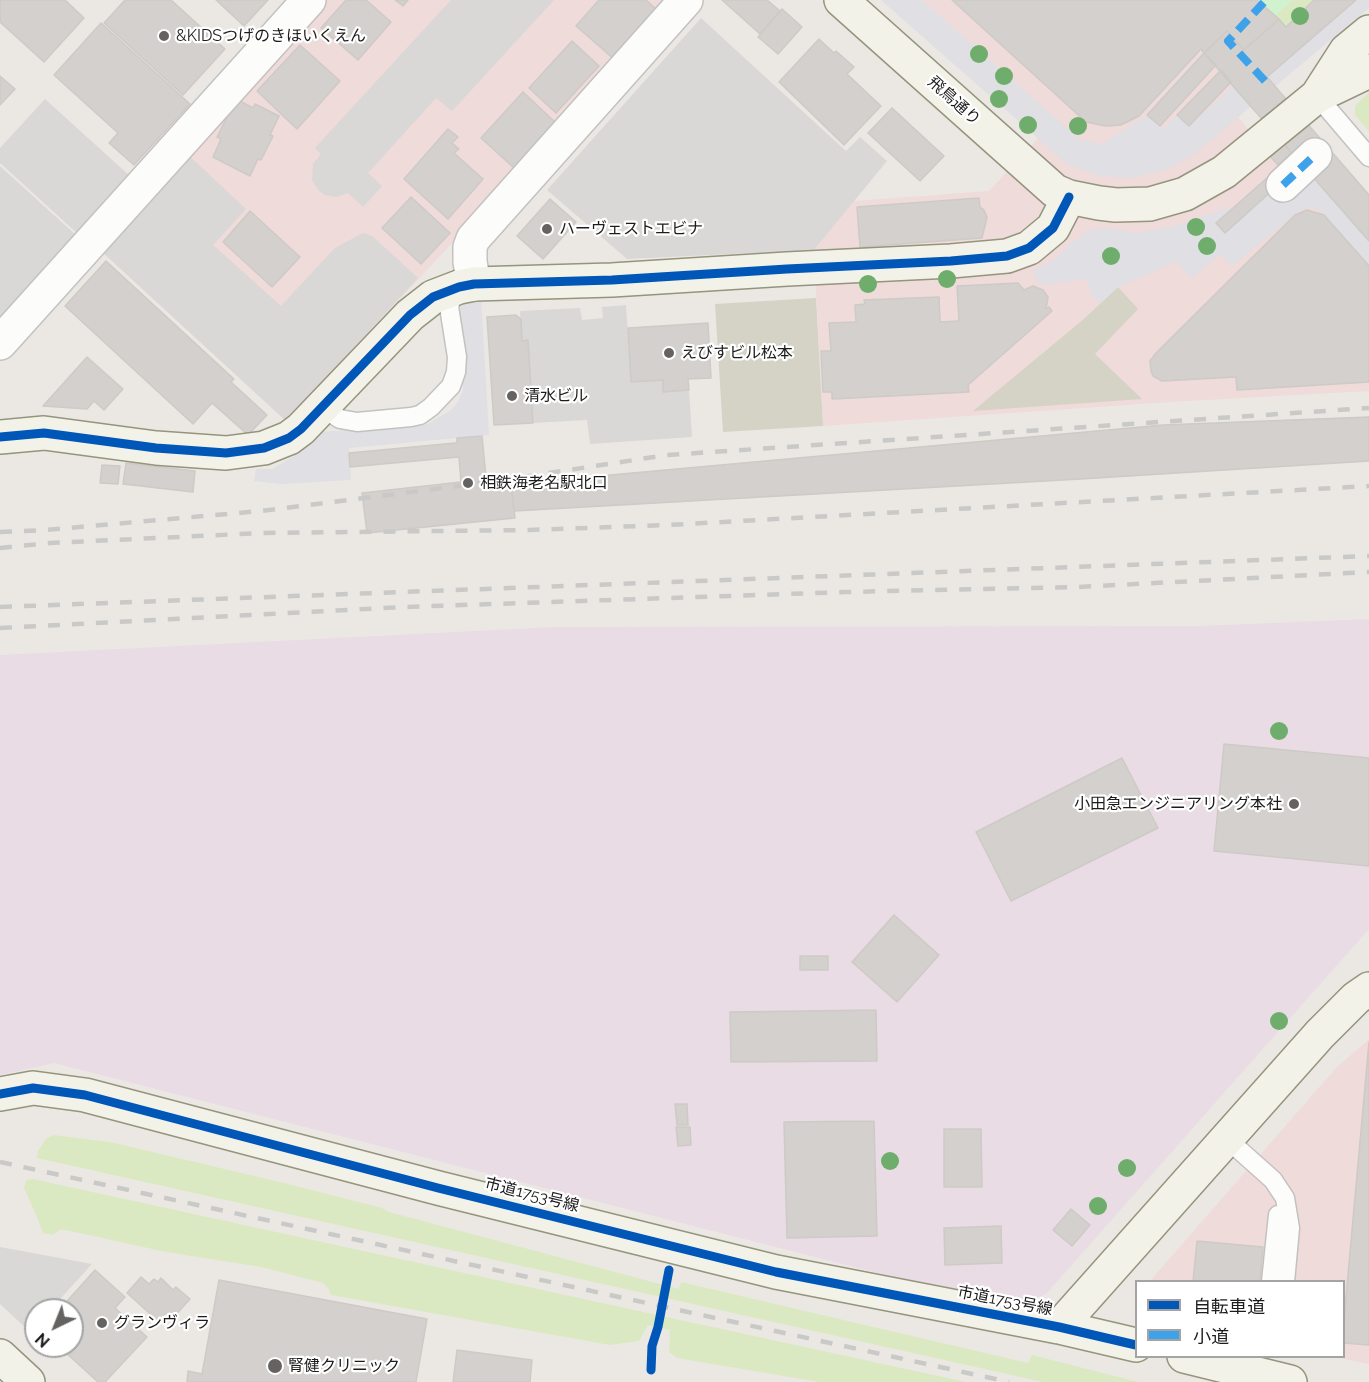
<!DOCTYPE html>
<meta charset="utf-8">
<style>
body{margin:0}
#map{position:relative;width:1369px;height:1382px;overflow:hidden;background:#ebe8e4;font-family:Raleway,"Noto Sans JP",sans-serif}
canvas{display:block}
.legend{position:absolute;left:1135px;top:1280px;width:210px;height:78px;box-sizing:border-box;background:#fff;border:2px solid #a4a4a4;margin:0;padding:8px 10px;list-style:none;font-size:18px;color:#1c1c1c}
.legend li{display:flex;align-items:center;gap:12px;height:30px}
.legend b{width:30px;border:2px solid #a4a4a4}
.north{position:absolute;left:24px;top:1298px;width:60px;height:60px;box-sizing:border-box;background:#fff;border:2px solid #a4a4a4;border-radius:50%;rotate:223deg;font-size:16px;font-weight:700;line-height:24px;text-align:center;color:#1c1c1c}
.north::after{content:'';display:block;margin:auto;width:21px;height:27px;background:#646362;clip-path:polygon(50% 0,100% 100%,50% 72%,0 100%)}
</style>
<div id="map">
<canvas width="1369" height="1382"></canvas>
<ul class="legend">
<li><b style="height:8px;background:#0057b8"></b>自転車道</li>
<li><b style="height:8px;background:#3da2ea"></b>小道</li>
</ul>
<div class="north">N</div>
</div>
<script>
const g = document.querySelector('canvas').getContext('2d');
g.lineJoin = 'round';
function paint(path, color) { g.fillStyle = color; g.fill(path, 'evenodd'); }
const toPath = rows => new Path2D(rows.map(r => 'M' + r).join(''));
function stroke(path, color, width, dash) { g.strokeStyle = color; g.lineWidth = width; g.lineCap = dash ? 'butt' : 'round'; g.setLineDash(dash || []); g.stroke(path); }
function write(font, color, halo, rows, align = 'center') {
  g.font = font + ' Raleway,"Noto Sans JP",sans-serif'; g.lineWidth = 4.5; g.setLineDash([]); g.textBaseline = 'middle'; g.strokeStyle = halo; g.fillStyle = color; for (const [text, x, y, turn = 0] of rows) {
    g.save(); g.translate(x, y); g.rotate((+turn || 0) * Math.PI / 180); g.textAlign = isNaN(turn) ? turn : align; if (halo) g.strokeText(text, 0, 0); g.fillText(text, 0, 0); g.restore();
  }
}
paint(toPath([
 [325,0,671,0,467,227,286,421,100,250,188,155],
 [922,0,1329,0,1221,98,1369,266,1369,391,1170,402,823,426,814,250,854,201,989,191,1056,119],
 [1369,1039,1369,1364,1334,1357,1344,1356,1344,1282,1149,1282,1336,1068]
]), '#eedbda');
paint(toPath([
 [1369,619,1369,929,1047,1293,1021,1306,995,1303,54,1063,0,1075,0,655,554,627,1199,626]
]), '#e9dce5');
paint(toPath([
 [451,0,554,0,452,111,436,98,368,173,382,186,363,207,348,193,336,197,325,195,318,190,312,180,313,164,321,154,315,148],
 [701,18,846,151,860,137,887,161,814,250,627,259,547,190],
 [45,99,131,177,79,235,0,163,0,148],
 [188,155,246,209,213,245,281,306,335,248,363,233,372,236,418,278,286,421,100,250],
 [0,166,77,236,0,321],
 [626,305,631,382,663,380,664,392,689,390,692,437,590,444,587,420,533,423,528,341,522,341,520,311,580,308,582,320,603,318,602,307],
 [0,1247,92,1264,50,1310,36,1310,36,1326,30,1332,0,1304]
]), '#d9d8d6');
paint(toPath([
 [1118,287,1138,309,1095,354,1142,399,973,411,1084,319],
 [816,298,823,426,723,432,715,304]
]), '#d4d3c6');
paint(toPath([
 [1293,0,1314,0,1286,27,1275,16],
 [1369,92,1369,132,1355,115,1355,106],
 [54,1135,110,1142,284,1183,382,1208,389,1212,679,1289,681,1282,1028,1363,1032,1355,1138,1382,1043,1382,37,1158,38,1151,46,1139],
 [33,1179,671,1318,966,1382,819,1382,677,1358,669,1352,670,1330,648,1325,639,1341,610,1345,331,1295,329,1289,323,1283,261,1267,166,1252,61,1229,53,1235,43,1233,37,1217,24,1188,26,1180]
]), '#dae9c1');
paint(toPath([
 [1257,0,1293,0,1275,16]
]), '#d1f2ce');
paint(toPath([
 [881,0,922,0,1080,140,1103,144,1147,115,1163,129,1177,115,1189,126,1329,0,1369,0,1369,8,1193,155,1165,170,1131,178,1100,176,1067,164],
 [1315,136,1369,199,1369,266,1319,210,1310,207,1297,212,1232,266,1220,254,1192,278,1176,262,1118,287,1100,304,1092,296,1086,279,1039,285,1033,271,1056,259,1071,243,1089,231,1105,228,1138,233,1174,226,1238,205],
 [481,297,489,435,349,448,351,480,280,484,254,481,256,469,272,469,294,456,313,436,320,432,428,424,451,410,458,402,463,390,456,309,463,301]
]), '#dfdfe4');
const building = toPath([
 [0,0,65,0,84,18,44,62,0,22,0,0],
 [125,0,171,0,225,49,183,95,104,23,125,0],
 [216,0,268,0,244,26,216,0],
 [346,0,366,0,391,22,358,60,321,28,346,0],
 [395,0,408,0,403,6,395,0],
 [599,0,646,0,658,11,615,60,576,26,599,0],
 [722,0,767,0,780,11,760,34,722,0],
 [952,0,1257,0,1279,19,1244,50,1227,31,1204,53,1201,49,1139,116,1121,125,1106,126,1086,122,952,0],
 [1314,0,1356,0,1267,77,1369,195,1369,241,1204,53,1227,31,1244,50,1279,19,1286,27,1314,0],
 [782,9,802,27,778,54,758,37,782,9],
 [101,23,190,104,134,165,109,143,118,133,54,75,101,23],
 [819,39,834,53,836,51,854,67,847,74,881,106,844,145,779,82,819,39],
 [572,41,599,66,556,113,529,88,572,41],
 [300,45,340,81,297,129,257,91,300,45],
 [1204,53,1216,65,1160,126,1147,115,1204,53],
 [1221,70,1231,82,1189,126,1177,115,1221,70],
 [0,76,15,89,0,105,0,76],
 [523,92,556,123,514,168,481,138,523,92],
 [236,99,253,108,255,104,279,116,270,135,273,136,261,160,258,159,250,176,213,157,221,139,217,137,236,99],
 [892,108,944,156,920,181,868,133,892,108],
 [448,129,458,137,452,143,459,149,454,153,483,179,448,219,404,179,448,129],
 [1282,142,1292,153,1278,165,1268,154,1282,142],
 [1267,178,1275,188,1225,233,1216,223,1267,178],
 [411,197,450,233,421,264,382,228,411,197],
 [979,198,980,207,984,210,987,217,982,238,860,247,857,207,979,198],
 [550,199,576,222,543,259,517,236,550,199],
 [1307,210,1324,215,1369,266,1369,382,1237,390,1236,377,1162,381,1153,376,1151,371,1150,361,1156,353,1295,215,1307,210],
 [250,211,300,257,272,287,223,242,250,211],
 [106,261,234,379,231,382,267,415,248,435,212,403,193,424,65,306,106,261],
 [1018,283,1024,290,1033,286,1043,290,1048,297,1046,309,1049,307,1052,311,968,385,969,392,832,399,832,392,823,392,821,351,831,351,829,323,856,322,855,305,865,304,864,300,939,297,940,322,959,321,957,286,1018,283],
 [516,315,521,319,522,341,528,340,533,423,494,425,487,317,516,315],
 [708,323,711,378,688,379,689,390,663,392,663,380,631,382,628,328,708,323],
 [87,357,123,389,104,410,94,401,87,409,43,406,87,357],
 [1369,417,1369,461,1081,479,514,511,511,484,1163,425,1369,417],
 [482,436,487,487,511,484,515,518,367,533,362,493,461,482,459,457,350,467,349,453,455,443,457,443,457,438,482,436],
 [126,463,195,471,193,492,123,484,126,463],
 [102,465,120,466,118,484,100,483,102,465],
 [1224,744,1369,758,1369,866,1214,851,1224,744],
 [1122,758,1158,828,1011,901,976,832,1122,758],
 [894,915,939,955,897,1002,852,962,894,915],
 [800,956,828,956,828,970,800,970,800,956],
 [876,1010,877,1061,731,1062,730,1012,876,1010],
 [1369,1042,1369,1345,1344,1343,1344,1319,1369,1042],
 [675,1104,687,1104,688,1125,677,1125,675,1104],
 [874,1121,877,1236,787,1238,784,1122,874,1121],
 [676,1127,690,1127,691,1145,678,1146,676,1127],
 [944,1129,981,1129,982,1187,944,1187,944,1129],
 [1071,1209,1090,1225,1072,1246,1053,1230,1071,1209],
 [1001,1226,1002,1263,945,1265,944,1228,1001,1226],
 [1197,1241,1263,1247,1260,1282,1193,1282,1197,1241],
 [95,1270,125,1297,115,1308,147,1337,105,1382,98,1382,64,1351,69,1346,72,1346,76,1339,72,1335,72,1310,59,1310,95,1270],
 [141,1277,149,1284,154,1279,158,1282,161,1278,173,1290,176,1287,190,1299,172,1319,166,1313,158,1321,127,1293,141,1277],
 [219,1280,427,1319,416,1382,187,1382,188,1371,202,1374,219,1280],
 [457,1350,532,1360,530,1382,453,1382,457,1350]
]);
paint(building, '#d3d0cd');
stroke(building, '#cecac6', 1.5);
const lane = toPath([
 [1317,96,1369,157],
 [322,407,340,419,357,422,411,417,420,415,431,407,451,386,456,372,457,357,449,307,452,297,459,287],
 [1227,1139,1273,1180,1285,1198,1290,1228,1285,1282],
 [1271,1282,1278,1215]
]);
const street = toPath([
 [1283,185,1315,155],
 [474,284,470,262,470,247,473,239,686,0],
 [0,343,309,0]
]);
const secondary = toPath([
 [841,0,1055,191,1069,197,1099,203,1116,205,1150,204,1185,194,1224,172,1317,96,1369,71],
 [1317,96,1346,51,1369,32],
 [0,437,44,433,156,448,226,453,264,448,289,438,301,429,410,315,433,297,459,287,474,284,612,280,787,269,951,261,1007,256,1029,248,1053,228,1069,197],
 [0,1094,33,1088,85,1095,438,1188,776,1272,1059,1327,1136,1345],
 [1059,1327,1320,1034,1356,998,1369,989],
 [0,1356,28,1382],
 [1184,1356,1290,1382]
]);
stroke(lane, '#c3c2c0', 21);
stroke(street, '#c3c2c0', 36);
stroke(secondary, '#95947c', 36);
stroke(lane, '#fcfcfb', 18);
stroke(street, '#fcfcfb', 33);
stroke(secondary, '#f3f2e9', 33);
stroke(toPath([
 [0,532,45,530,261,511,490,482,667,455,1369,408],
 [0,548,50,543,262,533,529,530,668,525,1369,486],
 [0,607,1369,556],
 [0,628,404,607,846,592,1078,587,1369,572],
 [0,1162,1009,1382]
]), '#c9c9c8', 4.5, [12, 12]);
stroke(toPath([
 [1265,81,1228,41,1266,0],
 [1283,185,1315,155]
]), '#3da2ea', 8, [15, 8]);
stroke(toPath([
 [0,437,44,433,156,448,226,453,264,448,289,438,301,429,410,315,433,297,459,287,474,284,612,280,787,269,951,261,1007,256,1029,248,1053,228,1069,197],
 [0,1094,33,1088,85,1095,438,1188,776,1272,1059,1327,1136,1345],
 [651,1370,652,1346,658,1327,669,1270]
]), '#0057b8', 9);
g.fillStyle = '#6fad6c';
for (const [x, y] of [
 [1300,16],
 [979,54],
 [1004,76],
 [999,99],
 [1028,125],
 [1078,126],
 [1196,227],
 [1207,246],
 [1111,256],
 [947,279],
 [868,284],
 [1279,731],
 [1279,1021],
 [890,1161],
 [1127,1168],
 [1098,1206]
]) { g.beginPath(); g.arc(x, y, 9, 0, 2 * Math.PI); g.fill(); }
for (const [x, y, r, color] of [
 [164,36,6,"#646362"],
 [547,229,6,"#646362"],
 [669,353,6,"#646362"],
 [512,396,6,"#646362"],
 [468,483,6,"#646362"],
 [1294,804,6,"#646362"],
 [102,1323,6,"#646362"],
 [275,1366,8,"#646362"]
]) { const dot = new Path2D(); dot.arc(x, y, r, 0, 2 * Math.PI); g.fillStyle = color; g.fill(dot); stroke(dot, '#fff', 2); }
write('16px', '#1c1c1c', '#fff', [
 ["&KIDSつげのきほいくえん",176,36],
 ["ハーヴェストエビナ",559,229],
 ["えびすビル松本",681,353],
 ["清水ビル",524,396],
 ["相鉄海老名駅北口",480,483],
 ["小田急エンジニアリング本社",1282,804,"right"],
 ["グランヴィラ",114,1323],
 ["腎健クリニック",288,1366]
], 'left');
write('16px', '#1c1c1c', '#fff', [
 ["飛鳥通り",954,101,42],
 ["市道1753号線",532,1195,14],
 ["市道1753号線",1005,1301,11]
]);
</script>
